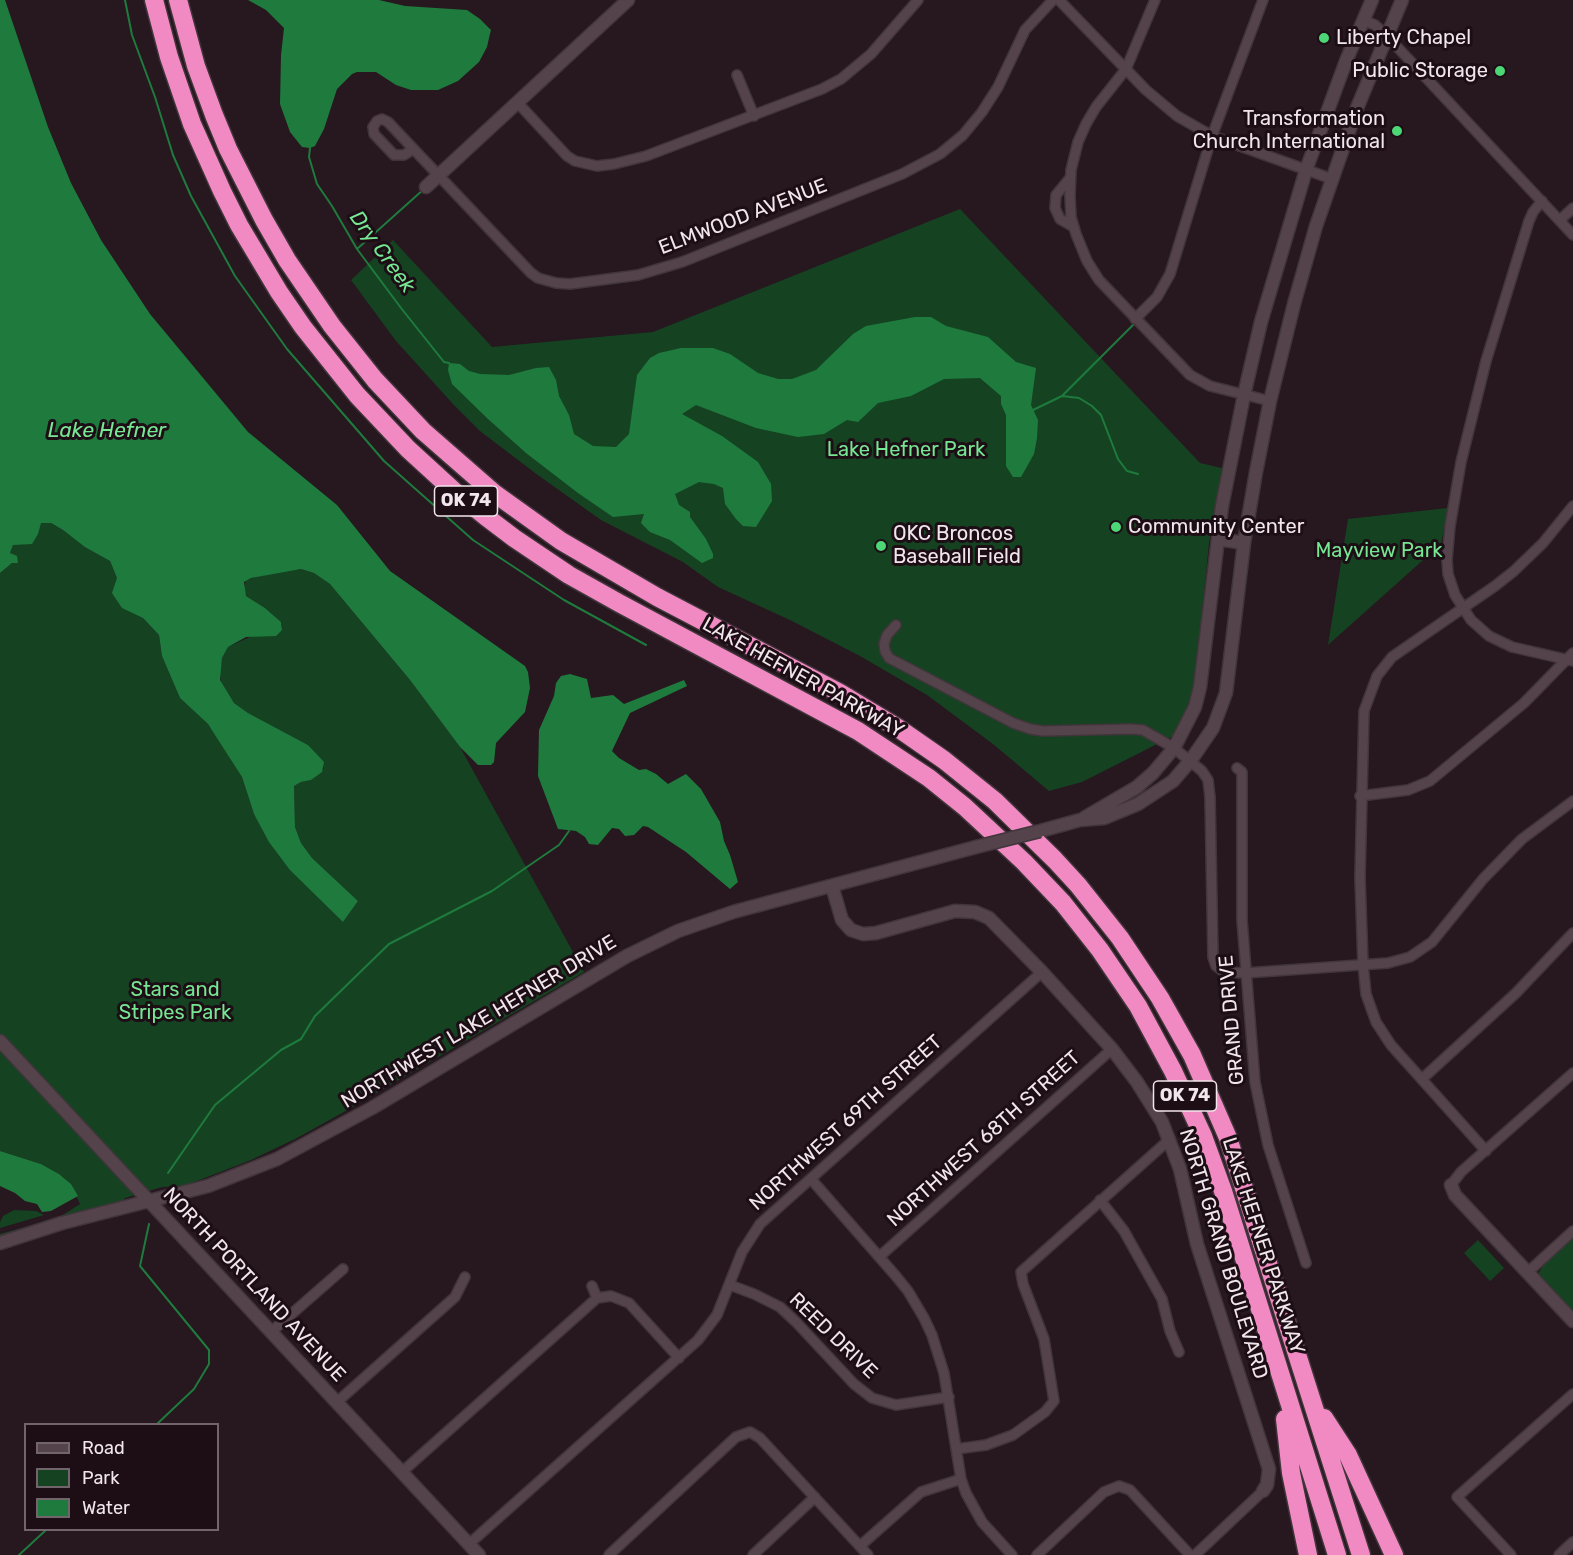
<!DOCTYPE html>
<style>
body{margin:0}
#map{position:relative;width:1573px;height:1555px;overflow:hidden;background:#27171f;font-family:Rubik,sans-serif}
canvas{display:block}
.legend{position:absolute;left:24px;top:1423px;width:195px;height:108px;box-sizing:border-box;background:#1d0e16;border:2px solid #72646b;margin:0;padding:8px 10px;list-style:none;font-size:18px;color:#f1e6eb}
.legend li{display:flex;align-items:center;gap:12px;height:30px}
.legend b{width:30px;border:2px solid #72646b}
</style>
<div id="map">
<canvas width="1573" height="1555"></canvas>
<ul class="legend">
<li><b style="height:8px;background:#55434c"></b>Road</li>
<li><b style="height:16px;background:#154322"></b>Park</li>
<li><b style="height:16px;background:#1e7b3d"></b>Water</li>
</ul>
</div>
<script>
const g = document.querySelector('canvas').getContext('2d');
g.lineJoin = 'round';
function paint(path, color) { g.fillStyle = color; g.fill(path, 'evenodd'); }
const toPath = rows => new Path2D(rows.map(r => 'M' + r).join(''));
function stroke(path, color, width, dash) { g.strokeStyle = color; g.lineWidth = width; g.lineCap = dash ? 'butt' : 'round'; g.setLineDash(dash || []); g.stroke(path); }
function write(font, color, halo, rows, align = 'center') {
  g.font = font + ' Rubik,sans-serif'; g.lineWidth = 6; g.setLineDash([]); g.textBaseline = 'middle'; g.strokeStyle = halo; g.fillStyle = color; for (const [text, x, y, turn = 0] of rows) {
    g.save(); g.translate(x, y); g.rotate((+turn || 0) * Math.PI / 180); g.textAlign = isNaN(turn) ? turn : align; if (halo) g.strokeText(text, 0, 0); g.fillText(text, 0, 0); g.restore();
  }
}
paint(toPath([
 [960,209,1200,463,1226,469,1216,506,1209,543,1195,684,1188,706,1175,735,1082,782,1049,791,993,744,927,695,860,656,790,620,718,587,683,562,601,520,535,473,480,431,453,404,396,341,351,280,393,240,492,347,653,332],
 [1448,508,1441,544,1328,645,1348,519],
 [40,523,51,523,63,530,86,547,110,561,117,578,122,607,143,618,159,635,162,656,180,698,208,724,221,742,242,777,254,814,314,893,343,922,358,901,312,858,301,843,295,827,294,786,301,782,311,780,324,768,308,745,248,713,234,703,221,683,220,673,222,658,228,647,252,636,276,636,282,627,281,622,265,608,246,596,244,589,246,580,265,574,301,569,314,573,330,584,410,680,460,747,584,972,342,1113,297,1138,251,1160,184,1186,162,1187,125,1198,121,1203,0,1237,0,1234,58,1218,80,1204,71,1184,59,1174,41,1164,0,1151,0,573,12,563,10,553,13,545,38,534],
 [14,1210,36,1211,44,1215,0,1228,0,1222,3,1216],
 [1573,1237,1573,1315,1538,1274,1544,1264],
 [1478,1240,1504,1268,1490,1281,1464,1253]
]), '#154322');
paint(toPath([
 [0,0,5,0,48,127,71,183,101,240,150,314,248,432,337,505,390,571,525,666,528,672,530,688,525,712,496,743,494,762,491,765,478,765,460,747,410,680,330,584,314,573,301,569,251,578,244,582,246,596,265,608,281,622,282,630,276,636,246,637,228,647,222,658,220,680,234,703,248,713,308,745,324,762,322,772,311,780,301,782,294,786,295,827,301,843,312,858,358,901,343,922,290,870,269,842,254,814,242,777,208,724,180,698,162,656,159,635,143,618,122,608,112,593,117,578,110,561,85,547,63,530,51,523,41,523,38,534,32,544,13,545,10,553,17,556,18,563,12,563,0,573],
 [248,0,379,0,405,6,467,10,480,19,491,30,489,38,487,47,479,62,458,81,438,90,411,90,396,85,376,72,357,72,352,74,337,89,324,129,315,146,310,148,302,147,290,132,280,104,281,55,284,28,266,10],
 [915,317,931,317,946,326,988,337,1016,362,1036,368,1031,405,1038,420,1037,438,1034,454,1021,477,1013,477,1006,466,1006,415,1001,404,1001,396,980,378,944,379,911,396,878,403,858,422,847,420,824,434,798,437,756,428,696,405,682,414,722,436,758,462,771,484,772,501,756,527,743,526,736,519,725,504,723,488,714,484,699,482,675,494,679,505,690,512,690,517,706,539,713,554,713,558,702,563,670,540,650,532,641,523,644,514,613,517,578,493,526,453,488,419,452,384,448,370,449,363,460,364,469,371,480,374,509,375,536,368,549,367,556,380,559,396,569,415,574,434,593,446,616,447,629,434,637,375,650,358,659,353,681,348,713,348,730,354,758,373,778,379,792,379,816,370,853,334,866,326],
 [570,674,587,679,591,698,613,695,624,704,684,680,687,686,630,713,612,751,619,758,639,770,646,769,656,774,668,784,686,774,701,789,720,822,724,841,730,855,738,882,730,889,686,852,648,827,643,826,634,835,625,836,619,829,612,828,598,845,589,844,585,837,576,831,558,829,538,776,539,730,554,696,556,683,561,676],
 [0,1151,41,1164,59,1174,71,1184,78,1196,51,1211,42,1212,37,1204,25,1201,15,1193,0,1186]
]), '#1e7b3d');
stroke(toPath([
 [125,0,132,35,155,97,173,155,191,196,235,276,287,349,384,461,473,540,564,600,646,645],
 [310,148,309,157,317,184,332,206,357,249,401,308,444,362,449,363],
 [357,249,424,189],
 [1063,395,1135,323],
 [1033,410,1062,396,1079,398,1092,406,1101,415,1118,459,1127,471,1138,474],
 [168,1173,215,1105,281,1050,301,1039,315,1016,389,944,492,891,559,845,569,831],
 [149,1224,140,1266,209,1350,209,1364,194,1389,157,1424],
 [19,1555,46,1530]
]), '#1e7b3d', 2);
const minor = toPath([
 [1059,0,1146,90,1177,116,1212,136,1332,179],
 [1155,0,1126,69,1096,107,1086,124,1078,142,1071,170,1070,196,1071,217,1076,234,1087,261,1099,280,1190,375,1210,386,1270,401],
 [1363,20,1375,25,1386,35,1573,235],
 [737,75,754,116],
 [517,102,567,156,575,161,597,166,614,164,646,156,822,89,841,79,871,54,918,0],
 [412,150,404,155,394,155,374,134,373,127,377,121,382,119,388,122,531,273,538,278,556,283,570,284,638,275,682,262,902,174,940,154,963,135,982,112,998,87,1025,30,1053,0],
 [1070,178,1056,195,1055,208,1060,219,1074,227],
 [1542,201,1533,212,1529,221,1486,361,1461,462,1450,526,1447,560,1448,574,1455,595,1471,620,1479,627,1489,636,1512,647,1573,661],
 [1560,220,1573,208],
 [1135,319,1157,297,1170,274,1212,136,1263,0],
 [896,625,887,635,884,644,885,651,889,658,1013,723,1030,729,1043,731,1130,729,1143,730,1174,748,1202,771,1208,780,1210,797,1213,957,1216,966,1224,972,1245,973,1388,963,1410,957,1432,942,1483,879,1522,839,1573,801],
 [1237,768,1242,772,1242,920,1255,1082,1268,1145,1306,1263],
 [1360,796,1408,790,1430,781,1524,703,1573,653],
 [1422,1079,1516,993,1573,933],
 [1486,1151,1391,1045,1376,1022,1366,994,1363,964,1360,878,1364,711,1377,676,1392,657,1495,586,1514,571,1543,543,1573,506],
 [811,1179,895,1275,908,1291,924,1318,932,1335,944,1373,961,1479,966,1493,982,1522,1012,1555],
 [1451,1185,1461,1172,1573,1073],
 [1100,1200,1124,1231,1162,1299,1170,1331,1179,1352],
 [879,1257,1112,1049],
 [1528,1272,1573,1231],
 [730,1285,754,1294,780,1307,796,1322,854,1384,872,1398,896,1405,949,1397],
 [597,1298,611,1296,629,1303,679,1358],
 [271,1332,343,1269],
 [337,1402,455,1297,465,1277],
 [956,1449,986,1445,1013,1435,1045,1412,1054,1401,1044,1339,1023,1284,1021,1272,1170,1139],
 [402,1472,597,1298,592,1286],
 [469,1544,698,1340,717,1315,742,1252,760,1224,1042,972],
 [860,1546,921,1492,961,1479],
 [609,1555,736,1437,750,1432,760,1438,868,1555],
 [753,1555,815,1497],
 [1037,1555,1104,1492,1119,1486,1130,1490,1190,1555],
 [1195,1555,1263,1491],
 [1511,1555,1457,1497,1573,1394],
 [1559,1555,1573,1542]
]);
const tertiary = toPath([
 [426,187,628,0],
 [1218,539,1244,543],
 [1084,818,1137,787,1153,773,1174,748,1195,707,1200,687,1222,506,1244,395,1261,322,1306,170,1346,61,1372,0],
 [1040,831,1080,820,1104,818,1138,804,1173,781,1191,760,1213,728,1226,693,1244,543,1256,472,1270,401,1294,304,1316,226,1357,108,1402,0],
 [832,886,842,920,851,930,863,934,876,933,955,911,975,912,989,918,1042,972,1112,1049,1137,1082,1162,1122,1180,1169,1197,1244,1269,1469,1267,1485,1263,1491],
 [0,1041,479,1555],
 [1451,1185,1455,1195,1573,1321],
 [0,1243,62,1223,208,1186,277,1159,372,1108,627,956,678,931,733,912,976,847]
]);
const motorway = toPath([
 [154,0,169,57,192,124,222,191,239,225,279,292,303,327,357,395,408,449,455,492,485,516,514,538,569,575,619,603,858,731,929,778,965,807,1024,862,1063,903,1100,950,1138,1006,1173,1071,1203,1136,1223,1191,1337,1555],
 [178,0,196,66,214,115,228,149,264,220,287,260,332,326,375,380,423,431,494,493,561,541,657,597,840,693,898,728,944,760,995,801,1055,860,1078,885,1120,938,1160,998,1192,1055,1228,1138,1361,1555],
 [1324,1418,1348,1455,1394,1555],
 [1285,1419,1291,1473,1308,1555]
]);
stroke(minor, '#41353b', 12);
stroke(tertiary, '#41353b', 15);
stroke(motorway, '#41353b', 21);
stroke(minor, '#55434c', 9);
stroke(tertiary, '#55434c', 12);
stroke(motorway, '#f18ac2', 18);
const tertiaryBridge = toPath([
 [976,847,1040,831]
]);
stroke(tertiaryBridge, '#41353b', 15, []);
stroke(tertiaryBridge, '#55434c', 12);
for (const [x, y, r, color] of [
 [1324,38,6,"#4cd676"],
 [1500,71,6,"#4cd676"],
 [1397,131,6,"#4cd676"],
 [1116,527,6,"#4cd676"],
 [881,546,6,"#4cd676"]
]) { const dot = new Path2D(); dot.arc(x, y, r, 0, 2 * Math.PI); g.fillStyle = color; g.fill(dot); stroke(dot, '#1d0e16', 2); }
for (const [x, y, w] of [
 [466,501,63],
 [1185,1096,63]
]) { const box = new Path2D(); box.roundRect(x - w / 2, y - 15, w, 30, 4.5); g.fillStyle = '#1d0e16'; g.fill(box); stroke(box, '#f1e6eb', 1.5); }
write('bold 18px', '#f1e6eb', null, [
 ["OK 74",466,501],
 ["OK 74",1185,1096]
]);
write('20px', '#f1e6eb', '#1d0e16', [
 ["Liberty Chapel",1336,38],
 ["Public Storage",1488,71,"right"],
 ["Transformation",1385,119,"right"],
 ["Church International",1385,142,"right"],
 ["Community Center",1128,527],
 ["OKC Broncos",893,534],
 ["Baseball Field",893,557]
], 'left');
write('20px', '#f1e6eb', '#1d0e16', [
 ["ELMWOOD AVENUE",743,217,-21],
 ["LAKE HEFNER PARKWAY",803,678,29],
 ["GRAND DRIVE",1232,1020,-95],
 ["NORTHWEST LAKE HEFNER DRIVE",479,1022,-31],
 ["NORTHWEST 69TH STREET",846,1123,-42],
 ["NORTHWEST 68TH STREET",984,1139,-42],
 ["LAKE HEFNER PARKWAY",1263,1246,72],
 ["NORTH GRAND BOULEVARD",1223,1254,73],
 ["NORTH PORTLAND AVENUE",254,1285,47],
 ["REED DRIVE",833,1336,44]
]);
write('20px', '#75e692', '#1d0e16', [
 ["Lake Hefner Park",906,450],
 ["Mayview Park",1379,551],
 ["Stars and",175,990],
 ["Stripes Park",175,1013]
]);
write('italic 21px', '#76e793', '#1d0e16', [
 ["Dry Creek",382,252,54],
 ["Lake Hefner",107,431]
]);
</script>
